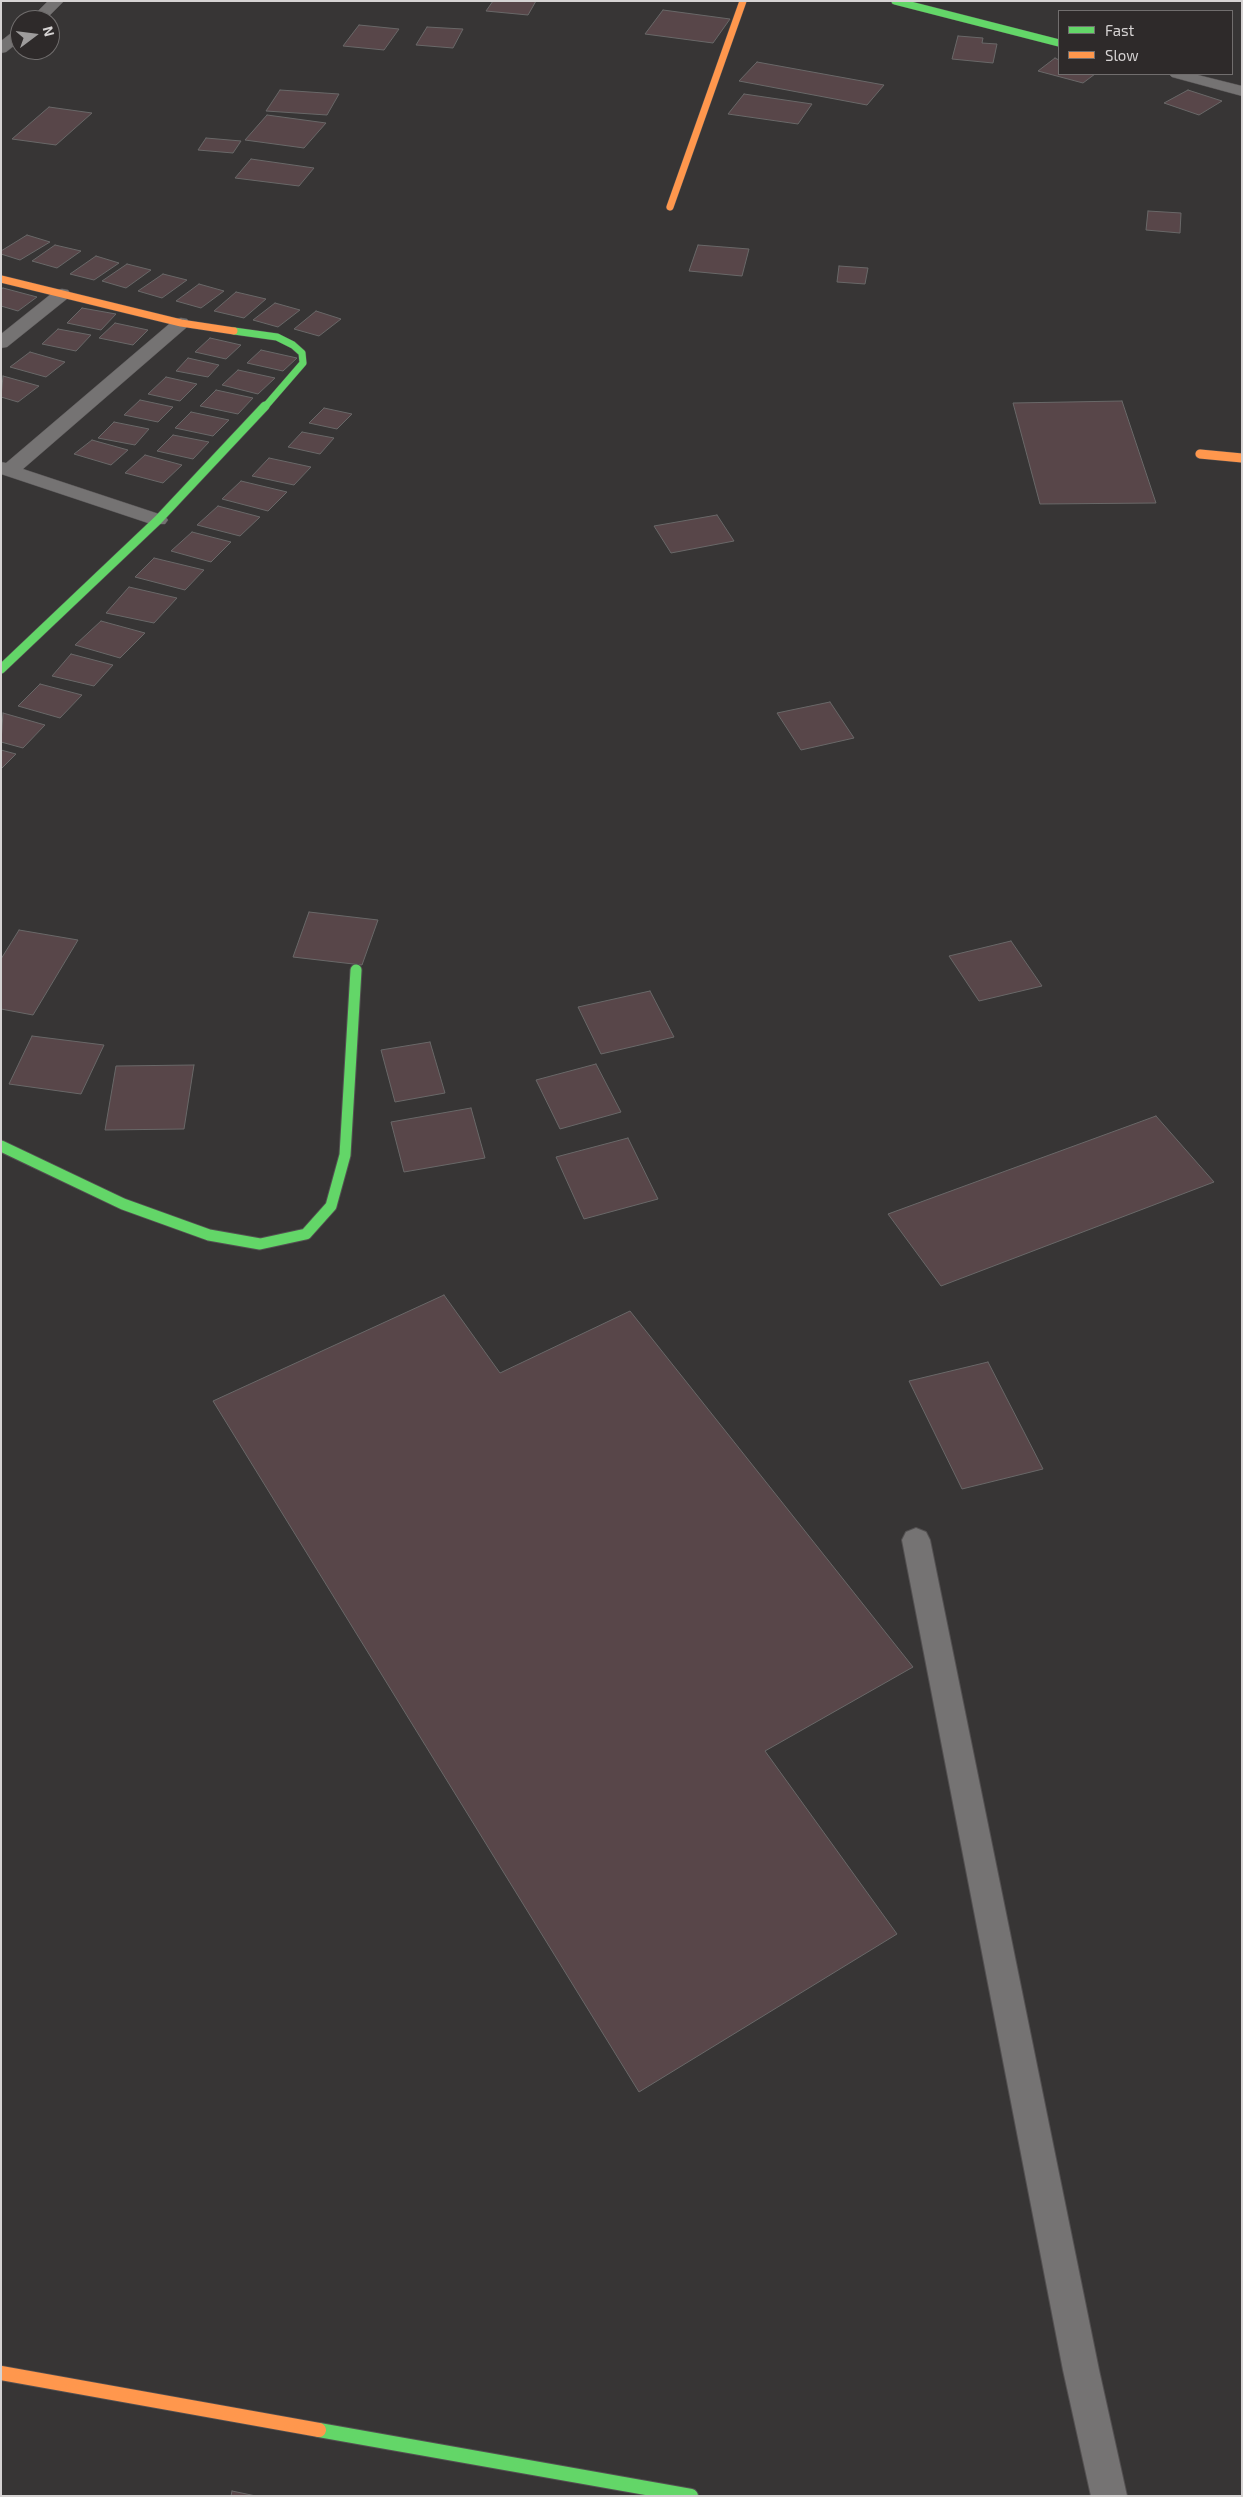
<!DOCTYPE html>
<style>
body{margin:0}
#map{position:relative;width:1243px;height:2497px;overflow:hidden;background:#373535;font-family:"Exo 2",sans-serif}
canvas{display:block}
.frame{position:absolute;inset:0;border:2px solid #d6d3d3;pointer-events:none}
.legend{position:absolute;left:1058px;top:10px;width:175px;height:65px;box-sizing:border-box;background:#2e2a2a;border:1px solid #716e6e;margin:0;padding:6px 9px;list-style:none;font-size:15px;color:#d6d3d3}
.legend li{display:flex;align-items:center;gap:10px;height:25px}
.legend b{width:25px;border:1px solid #716e6e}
.north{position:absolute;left:10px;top:10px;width:50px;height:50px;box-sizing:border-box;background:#2e2a2a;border:1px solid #716e6e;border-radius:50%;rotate:75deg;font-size:14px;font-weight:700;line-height:20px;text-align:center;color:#d6d3d3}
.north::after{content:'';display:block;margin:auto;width:18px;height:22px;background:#9e9c9c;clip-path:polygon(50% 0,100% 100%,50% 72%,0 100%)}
</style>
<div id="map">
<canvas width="1243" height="2497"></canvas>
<div class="frame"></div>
<ul class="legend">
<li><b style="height:6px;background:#63d668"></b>Fast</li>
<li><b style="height:6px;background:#ff974d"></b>Slow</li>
</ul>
<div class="north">N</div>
</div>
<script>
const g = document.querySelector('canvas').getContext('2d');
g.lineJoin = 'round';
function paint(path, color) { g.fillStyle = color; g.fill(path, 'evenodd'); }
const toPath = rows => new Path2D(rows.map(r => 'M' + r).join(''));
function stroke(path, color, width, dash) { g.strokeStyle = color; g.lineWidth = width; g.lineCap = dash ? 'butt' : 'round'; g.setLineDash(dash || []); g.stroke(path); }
const building = toPath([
 [493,1,536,1,528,15,486,11,493,1],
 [663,10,730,19,713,43,645,34,663,10],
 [359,25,399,29,384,50,343,46,359,25],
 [427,27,463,29,453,48,416,45,427,27],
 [958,36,983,38,982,43,997,44,993,63,952,59,958,36],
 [1055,58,1059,60,1059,74,1095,74,1083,83,1038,71,1055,58],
 [757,62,884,85,867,105,739,81,757,62],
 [280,90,339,94,327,115,266,111,280,90],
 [1188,90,1222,101,1199,115,1164,103,1188,90],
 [744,94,812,104,798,124,728,114,744,94],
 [49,107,92,113,56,145,12,139,49,107],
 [267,115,326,123,304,148,245,140,267,115],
 [206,138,241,141,233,153,198,150,206,138],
 [251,159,314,168,299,186,235,178,251,159],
 [1148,211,1181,213,1180,233,1146,230,1148,211],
 [27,235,50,242,20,260,1,254,1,251,27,235],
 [55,245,81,251,57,268,32,261,55,245],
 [698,245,749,249,742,276,689,271,698,245],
 [96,256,119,263,94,280,70,274,96,256],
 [127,264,151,270,126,288,102,281,127,264],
 [839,266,868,268,865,284,837,282,839,266],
 [163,274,187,280,162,298,138,291,163,274],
 [199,284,224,291,201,308,176,301,199,284],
 [3,288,37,297,18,311,1,306,1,289,3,288],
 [236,292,266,299,244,318,214,311,236,292],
 [275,303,300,310,278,327,253,320,275,303],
 [82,308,116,314,101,330,67,323,82,308],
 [316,311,341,319,319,336,294,329,316,311],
 [115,323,148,330,133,345,99,338,115,323],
 [58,329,91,335,76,351,42,344,58,329],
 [210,338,241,345,226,359,195,352,210,338],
 [261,350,297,358,283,371,247,363,261,350],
 [30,352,65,362,46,377,10,367,30,352],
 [188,358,219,365,208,377,176,371,188,358],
 [238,370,275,378,258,394,222,385,238,370],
 [3,376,39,386,18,402,1,397,3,376],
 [166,377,197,384,180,401,148,394,166,377],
 [216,390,253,398,238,414,200,406,216,390],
 [140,400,173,407,158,422,124,415,140,400],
 [1122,401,1156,503,1040,504,1013,403,1122,401],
 [324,408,352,414,337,429,309,423,324,408],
 [191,412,229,420,213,436,175,428,191,412],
 [114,422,149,429,135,445,98,438,114,422],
 [302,432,334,438,320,454,288,447,302,432],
 [173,435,209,442,193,459,157,451,173,435],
 [92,440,128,450,111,465,74,454,92,440],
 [145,455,182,465,163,483,125,473,145,455],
 [269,458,311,467,294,485,252,476,269,458],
 [241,481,287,492,268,511,222,499,241,481],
 [218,506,260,517,240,536,197,525,218,506],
 [717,515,734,541,671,553,654,526,717,515],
 [192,532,231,542,211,562,171,551,192,532],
 [154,558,204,570,185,590,135,577,154,558],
 [129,587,177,598,154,623,106,613,129,587],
 [101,621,145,633,120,658,75,645,101,621],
 [71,654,113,665,94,686,52,676,71,654],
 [40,684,82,695,60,718,18,706,40,684],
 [830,702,854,738,801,750,777,713,830,702],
 [3,713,45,725,23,748,1,742,3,713],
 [1,750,16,754,1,769,1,750],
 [309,912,378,920,362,965,293,957,309,912],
 [19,930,78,940,33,1015,1,1009,1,959,19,930],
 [1011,941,1042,986,979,1001,949,956,1011,941],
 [650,991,674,1037,601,1054,578,1007,650,991],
 [32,1036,104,1045,81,1094,9,1084,32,1036],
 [430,1042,445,1093,395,1102,381,1050,430,1042],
 [596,1064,621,1112,560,1129,536,1080,596,1064],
 [194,1065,184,1129,105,1130,116,1066,194,1065],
 [471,1108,485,1158,404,1172,391,1122,471,1108],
 [1156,1116,1214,1182,941,1286,888,1214,1156,1116],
 [628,1138,658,1199,584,1219,556,1157,628,1138],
 [444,1295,500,1373,630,1311,913,1667,765,1751,897,1934,639,2092,213,1401,444,1295],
 [988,1362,1043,1469,962,1489,909,1381,988,1362],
 [232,2491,256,2496,231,2496,232,2491]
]);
paint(building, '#584649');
stroke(building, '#696868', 1);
const lane = toPath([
 [916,1528,926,1532,930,1540,1099,2370,1127,2496,1091,2496,1063,2370,902,1540,906,1532,916,1528]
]);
const street = toPath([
 [48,1,64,1,45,20,29,20,48,1],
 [20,29,20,41,6,52,1,53,1,41,15,30,20,29],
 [1169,74,1194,74,1242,86,1242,96,1172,77,1169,74],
 [62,289,68,290,71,294,68,298,7,347,1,348,1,334,56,290,62,289],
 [181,318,187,319,190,323,187,327,23,469,165,516,168,520,165,524,151,524,1,474,1,462,6,463,175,319,181,318]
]);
const fastFar3 = toPath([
 [895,1,1059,43],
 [234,331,277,337,293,345,302,353,303,363,264,408]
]);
const fastFar2 = toPath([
 [1,669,158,520,265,406]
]);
const fastFar1 = toPath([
 [1,1146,123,1204,209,1235,260,1244,306,1234,331,1206,345,1155,356,970]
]);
const fast = toPath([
 [319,2430,691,2496]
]);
const slowFar2 = toPath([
 [670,207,743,1],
 [1,279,181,323,234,331]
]);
const slowFar1 = toPath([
 [1200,454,1242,458]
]);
const slow = toPath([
 [1,2373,319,2430]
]);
stroke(lane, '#535051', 2);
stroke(street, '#535051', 1);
stroke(fastFar3, '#535051', 8);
stroke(fastFar2, '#535051', 10);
stroke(fastFar1, '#535051', 13);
stroke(fast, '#535051', 16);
stroke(slowFar2, '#535051', 8);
stroke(slowFar1, '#535051', 10);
stroke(slow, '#535051', 16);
paint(lane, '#757373');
paint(street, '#757373');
stroke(fastFar3, '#63d668', 7);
stroke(fastFar2, '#63d668', 9);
stroke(fastFar1, '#63d668', 11);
stroke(fast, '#63d668', 14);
stroke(slowFar2, '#ff974d', 7);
stroke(slowFar1, '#ff974d', 9);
stroke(slow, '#ff974d', 14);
</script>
